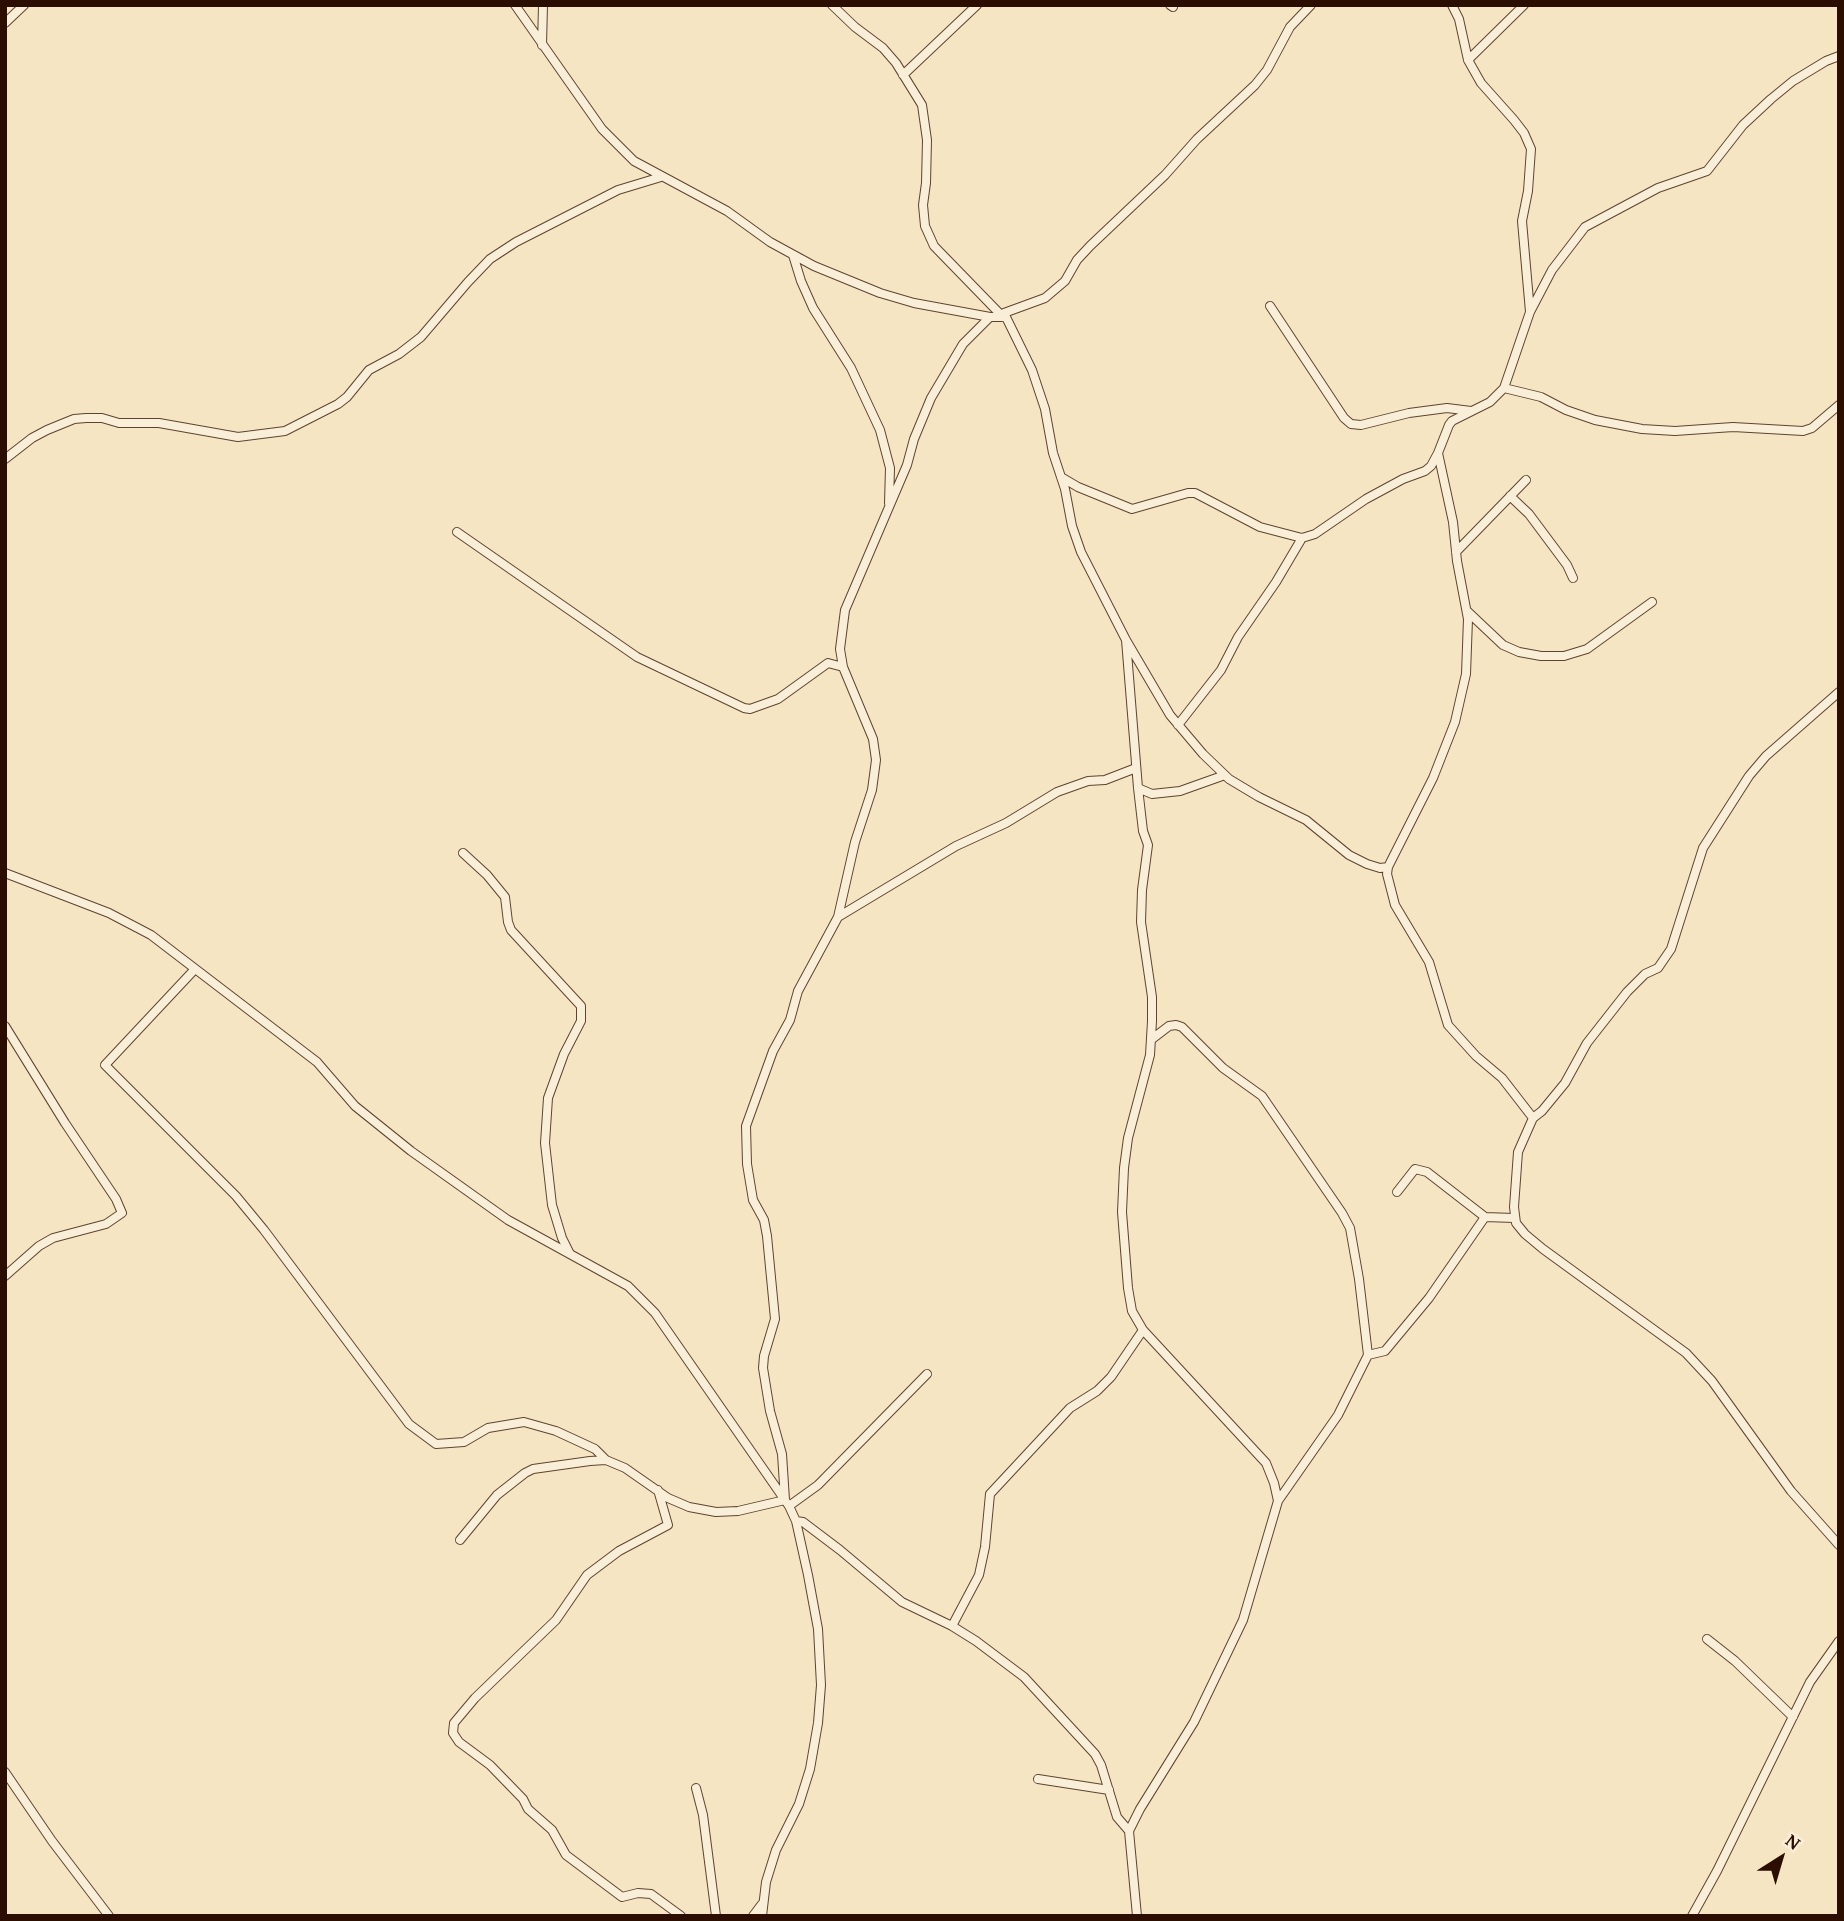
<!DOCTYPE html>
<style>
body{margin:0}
#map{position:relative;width:1844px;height:1921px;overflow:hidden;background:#f6e5c2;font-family:"Gentium Book Plus",serif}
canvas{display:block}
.frame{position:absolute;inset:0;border:7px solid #2b0e00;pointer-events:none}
.north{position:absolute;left:1746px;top:1823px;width:70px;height:70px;-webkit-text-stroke:5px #f9eed7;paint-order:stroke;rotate:37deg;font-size:19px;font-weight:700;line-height:28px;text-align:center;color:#2b0e00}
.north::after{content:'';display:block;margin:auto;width:24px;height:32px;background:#2b0e00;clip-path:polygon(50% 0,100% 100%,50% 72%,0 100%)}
</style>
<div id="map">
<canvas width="1844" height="1921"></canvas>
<div class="frame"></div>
<div class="north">N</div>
</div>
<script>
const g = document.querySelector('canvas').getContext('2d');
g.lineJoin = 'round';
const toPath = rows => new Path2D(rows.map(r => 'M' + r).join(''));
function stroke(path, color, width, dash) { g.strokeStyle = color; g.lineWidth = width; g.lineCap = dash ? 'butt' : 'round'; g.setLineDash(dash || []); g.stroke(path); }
const minor = toPath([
 [515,5,602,129,634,161,727,211,770,242,814,266,880,293,914,303,990,317],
 [832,5,855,27,883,48,896,63,922,105,927,140,926,183,923,205,925,226,934,246,1003,317],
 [1170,5,1173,7],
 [1452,5,1459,19,1468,60,1481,83,1514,120,1524,133,1531,149,1528,191,1522,221,1530,312],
 [5,23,24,5],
 [542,45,543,5],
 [1839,56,1826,61,1793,81,1771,99,1743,125,1707,171,1658,188,1585,227,1552,270,1530,312,1504,388,1490,402,1452,421,1449,425,1438,453,1453,522,1457,561,1468,619,1466,674,1455,722,1433,778,1388,867,1387,874,1395,905,1429,962,1448,1025,1476,1056,1502,1078,1533,1118,1518,1152,1514,1207,1516,1223,1525,1234,1543,1249,1686,1353,1712,1381,1791,1491,1839,1545],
 [1468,60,1524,5],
 [903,75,977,5],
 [793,255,801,281,813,308,851,368,880,430,890,468,889,503],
 [1270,306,1344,418,1351,424,1361,425,1409,413,1447,408,1471,411],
 [1004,313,1032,370,1045,409,1053,453,1065,489,1072,526,1081,552,1126,640,1170,715,1203,754,1229,779,1259,797,1306,820,1349,855,1367,864,1380,868,1388,867],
 [1504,388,1541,397,1566,410,1595,420,1642,429,1675,431,1733,427,1803,431,1812,428,1839,405],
 [5,459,32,438,47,430,74,419,86,418,102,418,119,423,159,423,238,437,285,431,338,404,347,397,369,370,399,354,421,337,468,282,490,259,516,242,618,190,661,177],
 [1061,477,1078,487,1132,509,1188,493,1195,493,1260,527,1302,538,1315,534,1366,499,1403,479,1425,471,1431,466,1438,453],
 [1510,496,1529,514,1567,565,1573,578],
 [457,532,637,657,744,708,750,709,778,699,828,663,843,667],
 [1456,552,1526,480],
 [1467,611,1503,645,1519,652,1541,656,1564,656,1587,649,1652,602],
 [1126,640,1138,788,1143,831,1148,845,1142,890,1141,922,1152,997,1152,1021,1150,1055,1128,1138,1124,1168,1122,1212,1128,1288,1132,1311,1143,1330,1266,1463,1274,1483,1278,1501,1243,1620,1194,1722,1140,1809,1129,1831,1137,1916],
 [1178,725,1221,670,1238,637,1276,582,1302,538],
 [1138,788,1152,794,1180,791,1225,775],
 [463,853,487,875,505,897,508,922,511,930,581,1006,581,1021,564,1054,548,1098,545,1143,552,1205,562,1238,570,1254],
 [5,873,109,913,151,935,317,1062,355,1106,411,1151,508,1220,628,1286,655,1313,789,1506,796,1521,808,1575,818,1629,821,1685,818,1723,810,1769,799,1804,776,1850,766,1882,762,1916],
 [838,917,956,846,1006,823,1057,792,1088,781,1105,780,1136,768],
 [195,969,105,1065,236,1196,264,1230,409,1424,436,1444,464,1442,488,1428,524,1422,556,1431,595,1449,606,1460],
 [5,1026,65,1123,116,1199,122,1213,106,1224,53,1238,39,1246,5,1276],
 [1152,1039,1169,1026,1176,1025,1182,1027,1223,1068,1262,1096,1342,1213,1350,1228,1359,1279,1368,1355,1338,1415,1278,1501],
 [1533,1118,1542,1111,1565,1083,1587,1043,1627,992,1645,974,1658,968,1671,949,1703,848,1749,776,1766,756,1839,692],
 [1397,1192,1415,1169,1427,1172,1485,1217],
 [1368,1355,1385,1351,1429,1298,1485,1217,1514,1218],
 [658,1490,668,1525,619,1551,587,1575,556,1620,475,1698,454,1723,453,1733,459,1742,490,1765,523,1799,528,1809,552,1830,566,1855,622,1897,638,1893,651,1894,681,1916],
 [789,1506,818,1485,927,1374],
 [796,1521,803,1522,840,1550,902,1602,952,1626,976,1641,1024,1677,1095,1754,1101,1765,1117,1817,1129,1831],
 [460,1540,497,1495,525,1473,533,1469,590,1461,606,1460,625,1468,668,1498,689,1507,716,1512,738,1511,785,1500,782,1454,770,1411,763,1368,764,1356,775,1319,767,1236,764,1220,753,1200,747,1164,746,1126,773,1051,790,1020,798,991,838,917,855,842,872,790,876,760,873,739,843,667,840,649,845,610,907,465,914,439,931,398,963,344,990,317,1003,317,1004,313,1045,298,1065,281,1077,260,1090,246,1165,175,1197,139,1255,85,1267,70,1290,27,1311,5],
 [952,1626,979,1575,985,1547,990,1494,1070,1408,1097,1391,1111,1377,1143,1330],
 [1707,1639,1735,1661,1793,1717],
 [5,1772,52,1841,109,1916],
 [1038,1779,1109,1790],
 [696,1788,703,1815,716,1916],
 [753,1916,762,1904],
 [1692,1916,1717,1871,1810,1682,1839,1641]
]);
stroke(minor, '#5e4430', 10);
stroke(minor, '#f9eed7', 8);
</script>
